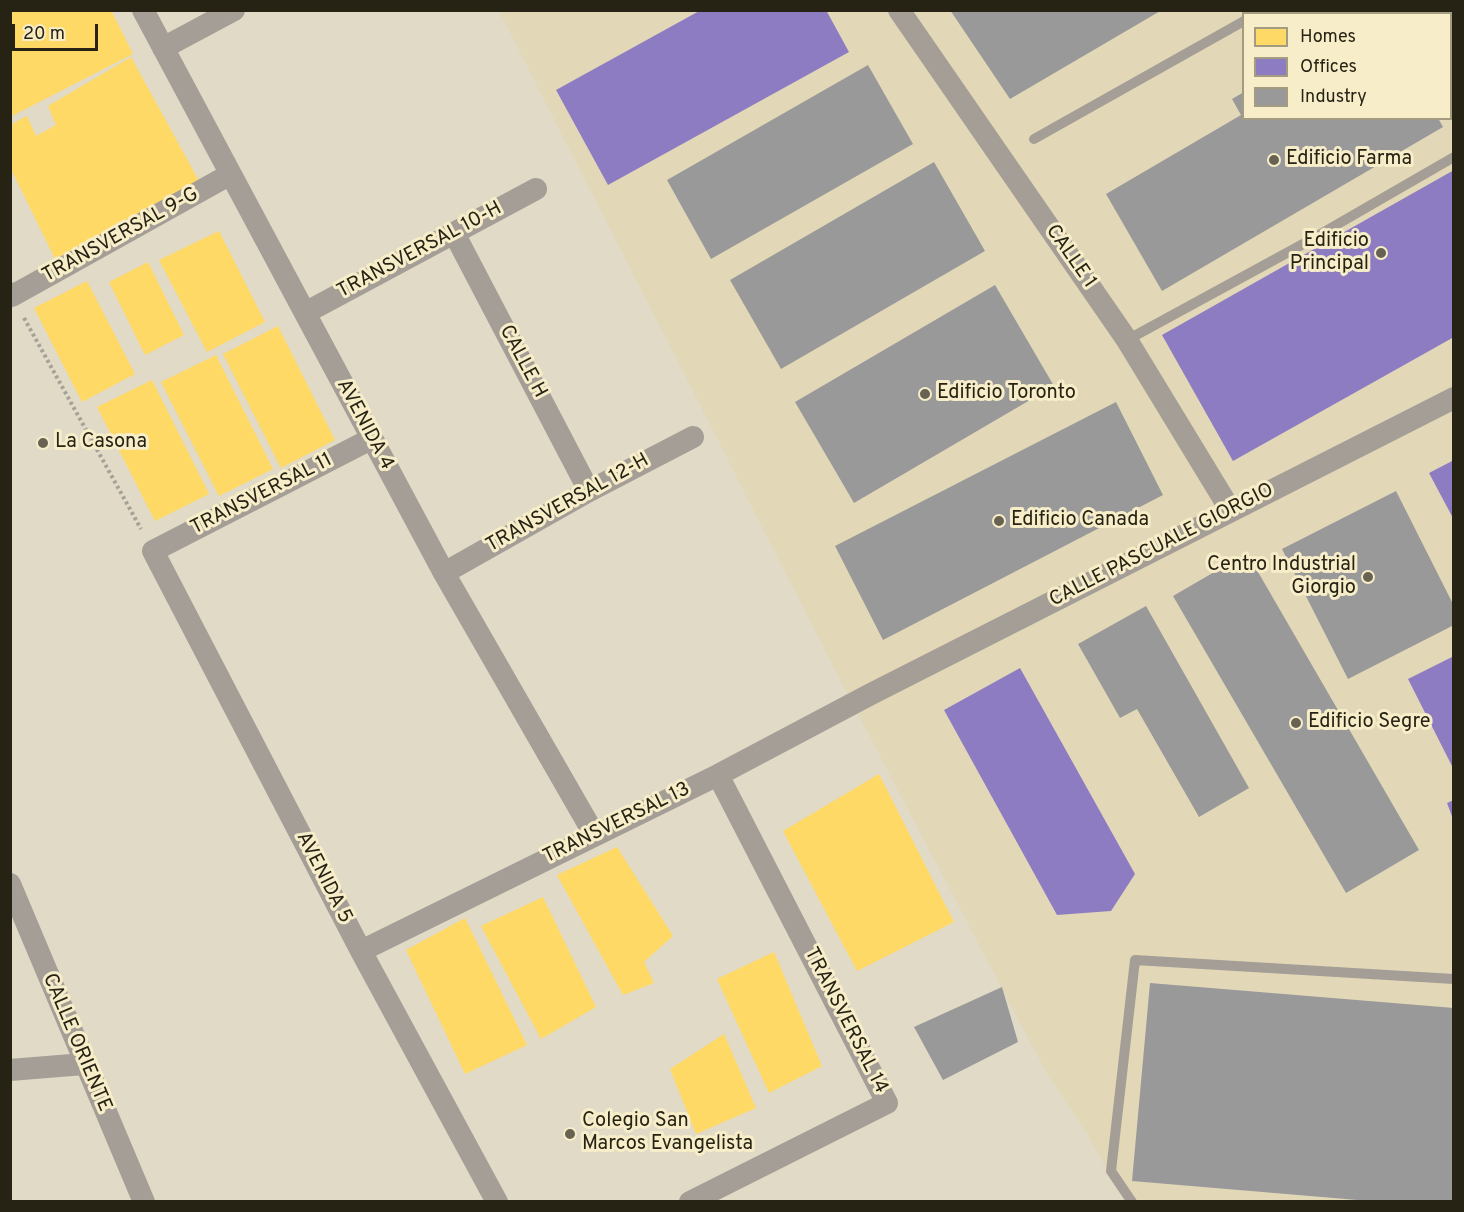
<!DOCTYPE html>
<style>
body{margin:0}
#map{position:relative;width:1464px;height:1212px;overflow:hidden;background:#e0dac6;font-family:Overpass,sans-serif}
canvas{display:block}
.frame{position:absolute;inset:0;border:12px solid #262214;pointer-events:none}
.legend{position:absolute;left:1242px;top:12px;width:210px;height:108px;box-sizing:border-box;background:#f7edc9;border:2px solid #a39c81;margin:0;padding:8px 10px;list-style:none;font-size:18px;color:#262214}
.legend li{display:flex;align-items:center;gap:12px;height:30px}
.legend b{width:30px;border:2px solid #a39c81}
.scale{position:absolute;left:12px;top:24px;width:86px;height:27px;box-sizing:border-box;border:3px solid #262214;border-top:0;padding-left:8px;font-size:18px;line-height:21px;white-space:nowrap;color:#262214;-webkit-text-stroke:4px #f7edc9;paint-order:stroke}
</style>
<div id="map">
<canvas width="1464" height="1212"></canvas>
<div class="frame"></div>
<ul class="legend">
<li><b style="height:16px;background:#ffd966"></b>Homes</li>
<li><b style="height:16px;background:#8e7cc3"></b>Offices</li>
<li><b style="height:16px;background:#999"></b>Industry</li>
</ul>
<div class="scale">20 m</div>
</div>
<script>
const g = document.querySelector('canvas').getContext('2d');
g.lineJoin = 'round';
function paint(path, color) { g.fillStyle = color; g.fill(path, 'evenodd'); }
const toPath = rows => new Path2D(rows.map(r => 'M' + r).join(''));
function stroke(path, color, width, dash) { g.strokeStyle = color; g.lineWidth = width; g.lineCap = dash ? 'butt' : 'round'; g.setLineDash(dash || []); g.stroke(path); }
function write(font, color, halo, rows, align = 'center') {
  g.font = font + ' Overpass,sans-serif'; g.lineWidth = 6; g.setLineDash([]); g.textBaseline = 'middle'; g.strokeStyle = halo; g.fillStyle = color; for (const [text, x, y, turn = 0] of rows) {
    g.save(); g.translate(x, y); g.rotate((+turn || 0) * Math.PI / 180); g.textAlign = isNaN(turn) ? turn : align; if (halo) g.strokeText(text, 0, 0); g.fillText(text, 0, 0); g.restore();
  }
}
paint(toPath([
 [499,11,1453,11,1453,1201,1125,1201,1086,1132,1046,1072,850,699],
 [1244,14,1450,14,1450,118,1244,118]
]), '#e2d8b8');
paint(toPath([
 [10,10,111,10,133,54,10,117],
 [131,57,199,181,55,259,10,167,10,125,27,116,36,136,56,125,48,106],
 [219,231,265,322,207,352,159,260],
 [148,262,184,335,145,355,109,282],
 [87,281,135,374,82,402,34,308],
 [278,326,335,440,281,468,223,354],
 [216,355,273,469,219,496,161,382],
 [152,380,209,494,155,521,97,407],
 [879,774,954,922,857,971,783,831],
 [617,847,673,936,644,962,654,983,623,995,557,875],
 [543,897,596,1007,541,1039,481,926],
 [465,918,527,1045,465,1074,406,950],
 [774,952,822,1066,769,1093,717,979],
 [724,1034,756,1108,696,1134,670,1069]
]), '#ffd966');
paint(toPath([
 [701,10,826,10,849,52,608,185,556,90],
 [1454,170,1454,337,1233,461,1162,335],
 [1454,460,1454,520,1429,473],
 [1454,656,1454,770,1408,679],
 [1020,668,1135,874,1111,911,1057,915,944,710],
 [1454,800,1454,819,1453,819,1447,803]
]), '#8e7cc3');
paint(toPath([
 [950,10,1162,10,1010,99],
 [868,65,913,144,711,259,667,180],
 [1244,92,1244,118,1438,118,1443,127,1162,291,1106,194,1241,115,1232,99],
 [934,162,985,251,781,369,730,280],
 [995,285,1054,386,854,503,795,402],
 [1116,402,1163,495,883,640,835,546],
 [1396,491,1454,606,1454,625,1348,679,1282,549],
 [1247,553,1419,850,1346,893,1173,596],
 [1146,606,1249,788,1199,817,1137,709,1120,718,1078,644],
 [1150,983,1454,1008,1454,1202,1381,1202,1132,1181],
 [1002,987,1018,1042,943,1080,914,1027]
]), '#999');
stroke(toPath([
 [24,318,141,529]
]), '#a4a197', 4, [3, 3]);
stroke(toPath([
 [1258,14,1263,10],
 [1034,139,1244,21],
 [1127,340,1305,243,1454,157],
 [1132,1202,1111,1171,1135,960,1454,979]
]), '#a49e96', 10);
stroke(toPath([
 [143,10,444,573,594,834],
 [899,10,1127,340,1231,511],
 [163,48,234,10],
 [454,233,589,491],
 [10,293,12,296,229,175],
 [305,313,536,189],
 [371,439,153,551,361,951,497,1202],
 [444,573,589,491,693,437],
 [10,884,144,1202],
 [361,951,718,775,871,694,1454,398],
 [10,1070,84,1064],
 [690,1202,887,1103,718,775]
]), '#a49e96', 22);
stroke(toPath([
 [1434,10,1436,14],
 [1450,32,1454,36]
]), '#a39e93', 32);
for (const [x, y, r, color] of [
 [1274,160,6,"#676252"],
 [1381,253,6,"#676252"],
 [925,394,6,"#676252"],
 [43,443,6,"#676252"],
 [999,521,6,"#676252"],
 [1368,577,6,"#676252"],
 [1296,723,6,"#676252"],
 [570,1134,6,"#676252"]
]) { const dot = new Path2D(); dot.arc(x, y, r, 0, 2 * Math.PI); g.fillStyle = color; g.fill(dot); stroke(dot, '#f7edc9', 2); }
write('20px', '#262214', '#f7edc9', [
 ["Edificio Farma",1286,160],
 ["Edificio",1369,242,"right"],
 ["Principal",1369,265,"right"],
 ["Edificio Toronto",937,394],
 ["La Casona",55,443],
 ["Edificio Canada",1011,521],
 ["Centro Industrial",1356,566,"right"],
 ["Giorgio",1356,589,"right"],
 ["Edificio Segre",1308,723],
 ["Colegio San",582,1122],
 ["Marcos Evangelista",582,1145]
], 'left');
write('20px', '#262214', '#f7edc9', [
 ["TRANSVERSAL 9-G",121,236,-29],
 ["TRANSVERSAL 10-H",420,251,-28],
 ["CALLE 1",1070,257,55],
 ["CALLE H",522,362,62],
 ["AVENIDA 4",364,425,62],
 ["TRANSVERSAL 11",262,495,-27],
 ["TRANSVERSAL 12-H",568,504,-29],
 ["CALLE PASCUALE GIORGIO",1162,546,-27],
 ["TRANSVERSAL 13",617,824,-26],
 ["AVENIDA 5",323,878,63],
 ["TRANSVERSAL 14",845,1021,63],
 ["CALLE ORIENTE",76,1043,67]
]);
</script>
